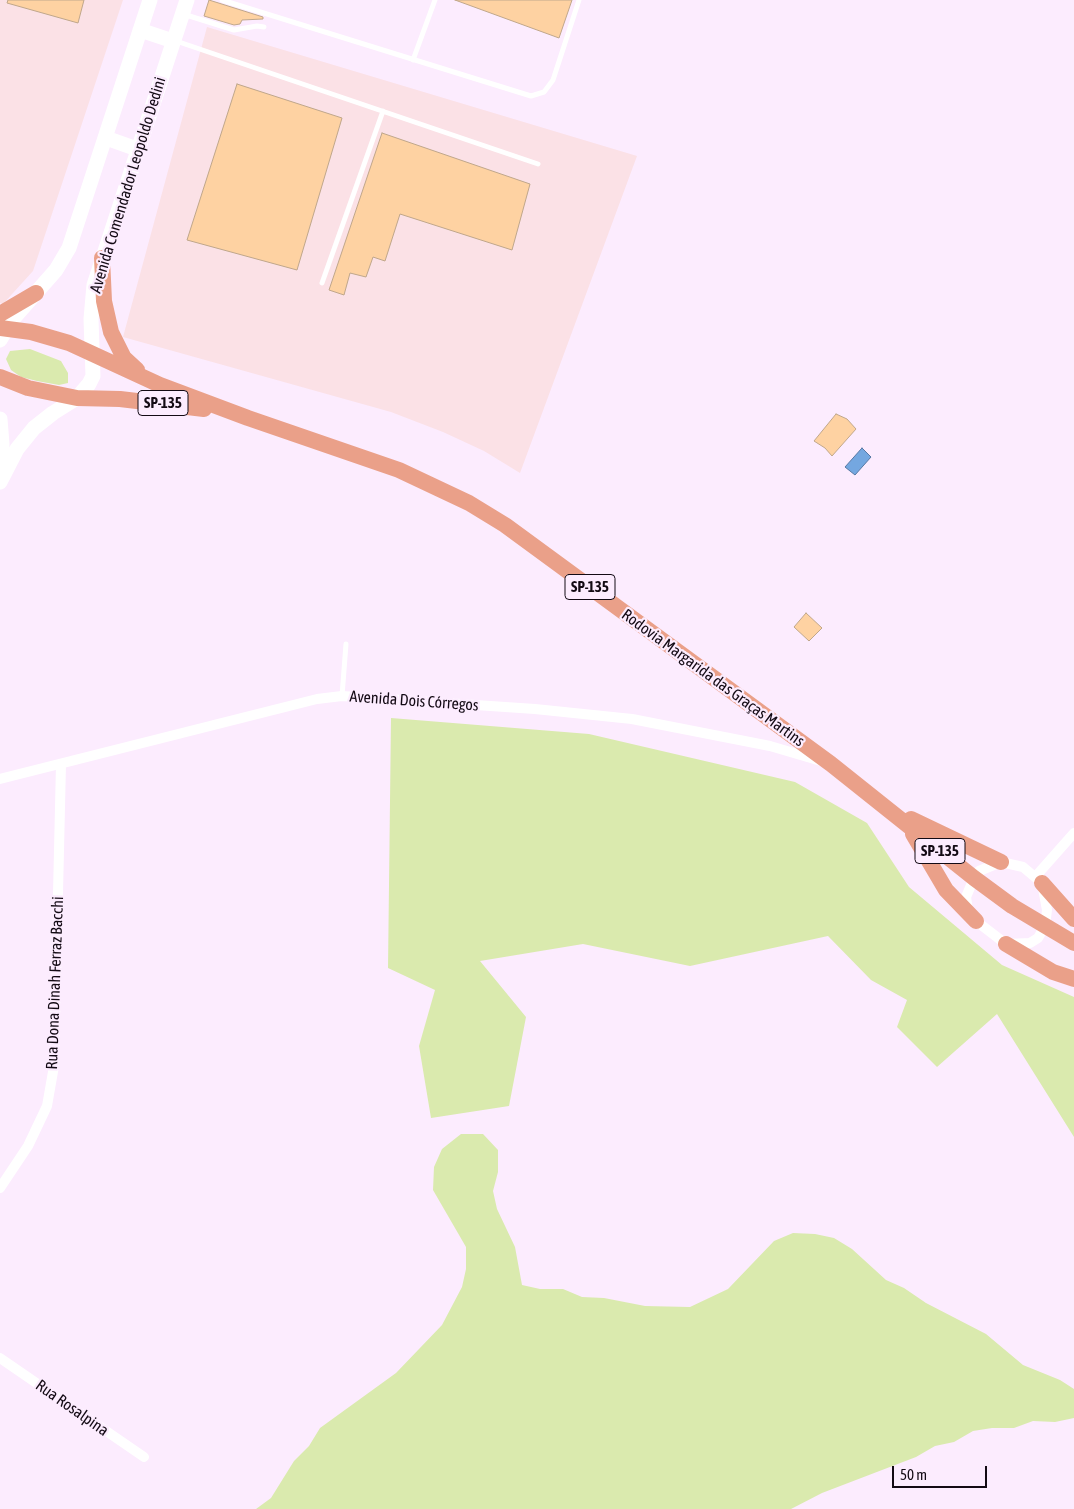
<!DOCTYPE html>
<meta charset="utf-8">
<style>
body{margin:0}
#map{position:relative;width:1074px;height:1509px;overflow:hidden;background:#fcecfe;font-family:"Asap Condensed",sans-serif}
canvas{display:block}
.scale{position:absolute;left:892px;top:1466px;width:95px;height:22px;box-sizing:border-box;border:2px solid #130a14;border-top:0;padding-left:6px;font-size:15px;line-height:18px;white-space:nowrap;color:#130a14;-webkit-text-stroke:4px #fcecfe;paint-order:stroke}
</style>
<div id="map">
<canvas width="1074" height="1509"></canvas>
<div class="scale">50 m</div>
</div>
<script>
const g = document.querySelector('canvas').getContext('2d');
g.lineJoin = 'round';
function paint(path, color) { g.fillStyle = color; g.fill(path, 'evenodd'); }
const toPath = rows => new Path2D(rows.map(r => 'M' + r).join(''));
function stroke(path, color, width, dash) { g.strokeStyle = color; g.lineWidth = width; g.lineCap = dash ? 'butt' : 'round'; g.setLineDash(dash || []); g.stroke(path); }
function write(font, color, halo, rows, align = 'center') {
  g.font = font + ' "Asap Condensed",sans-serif'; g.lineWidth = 4.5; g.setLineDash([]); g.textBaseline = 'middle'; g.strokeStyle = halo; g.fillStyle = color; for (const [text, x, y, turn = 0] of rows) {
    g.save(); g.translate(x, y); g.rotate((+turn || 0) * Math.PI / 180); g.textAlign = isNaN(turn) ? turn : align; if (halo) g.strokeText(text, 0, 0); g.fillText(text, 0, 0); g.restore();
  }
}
paint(toPath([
 [0,0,123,0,33,271,3,304,0,303],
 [207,27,637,156,520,473,484,451,443,432,391,412,123,337]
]), '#fbe1e6');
paint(toPath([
 [30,349,61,361,68,373,68,383,59,385,37,381,21,377,11,370,6,359,10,351],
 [391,718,589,734,795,782,867,823,909,887,1002,965,1074,997,1074,1137,997,1014,937,1067,897,1027,907,1000,871,980,828,936,690,966,583,944,480,961,526,1017,509,1106,431,1118,419,1046,435,990,388,968],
 [461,1134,483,1134,498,1150,498,1172,493,1191,497,1209,515,1247,522,1285,540,1289,563,1289,582,1297,604,1298,645,1306,690,1307,728,1289,774,1241,793,1233,815,1234,834,1238,852,1249,886,1280,904,1288,926,1303,986,1334,1023,1365,1060,1380,1074,1389,1074,1418,1055,1422,1033,1421,1014,1428,992,1428,973,1431,954,1442,935,1446,916,1457,822,1493,791,1509,256,1509,271,1498,294,1461,309,1446,320,1428,396,1373,442,1325,462,1287,466,1269,466,1247,433,1190,434,1167,442,1149]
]), '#daeaae');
const water = toPath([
 [862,448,871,457,855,475,845,467,862,448]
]);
paint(water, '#74a7e0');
stroke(water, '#5778a3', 1);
const building = toPath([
 [8,0,84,0,78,23,7,3,8,0],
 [209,0,263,17,263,19,242,20,240,24,234,25,204,16,209,0],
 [455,0,572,0,559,38,455,0],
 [237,84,342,118,297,270,187,240,237,84],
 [382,133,530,184,512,250,400,214,385,261,373,257,366,277,350,273,344,295,329,290,382,133],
 [836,414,847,419,856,429,832,456,825,448,814,441,836,414],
 [806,613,822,628,809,641,794,627,806,613]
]);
paint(building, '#fed2a2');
stroke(building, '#c0a78b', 1);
stroke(toPath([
 [222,0,531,96,544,92,553,80,579,0],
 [183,14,234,30,257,26,264,27],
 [176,41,538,164],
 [413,60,435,0],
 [322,283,383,111],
 [342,696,346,644]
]), '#fff', 5);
stroke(toPath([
 [0,779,317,699,342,696,535,709,632,719,770,746,821,761],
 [1001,862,1023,867,1042,883,1047,910,1045,926,1038,938,1030,943,1006,944,976,921,968,910,966,897,974,878,979,871,1001,862],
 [1036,876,1074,833],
 [0,1188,28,1146,47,1106,54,1066,61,764],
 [0,1358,144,1457]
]), '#fff', 10);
stroke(toPath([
 [140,30,173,41],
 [106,138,137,149],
 [0,340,12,320,56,270,69,248,150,0],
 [0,419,2,444,0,473],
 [0,482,17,449,34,428,53,413,77,398,89,384,93,376,91,319,94,285,187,0]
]), '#fff', 15);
stroke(toPath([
 [102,258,104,301,111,332,124,358,137,370],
 [0,314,36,293],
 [0,328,31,332,69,343,160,385,248,418,399,470,469,503,505,525,831,764,974,878,1012,906,1074,943],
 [0,377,28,388,77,398,120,399,204,409],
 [911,819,1001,862],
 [913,834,946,890,976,921],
 [1042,883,1074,919],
 [1006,944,1053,972,1074,979]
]), '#eaa089', 16);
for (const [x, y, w] of [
 [163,403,50],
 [590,587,50],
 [940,851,50]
]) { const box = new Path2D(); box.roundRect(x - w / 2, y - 12.5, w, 25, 4); g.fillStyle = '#fcecfe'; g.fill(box); stroke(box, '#130a14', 1); }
write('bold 15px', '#130a14', null, [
 ["SP-135",163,403],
 ["SP-135",590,587],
 ["SP-135",940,851]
]);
write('16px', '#130a14', '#fcecfe', [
 ["Avenida Comendador Leopoldo Dedini",128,185,-73],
 ["Rodovia Margarida das Graças Martins",713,678,36],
 ["Avenida Dois Córregos",414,701,4],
 ["Rua Dona Dinah Ferraz Bacchi",55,983,-88],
 ["Rua Rosalpina",72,1408,35]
]);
</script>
